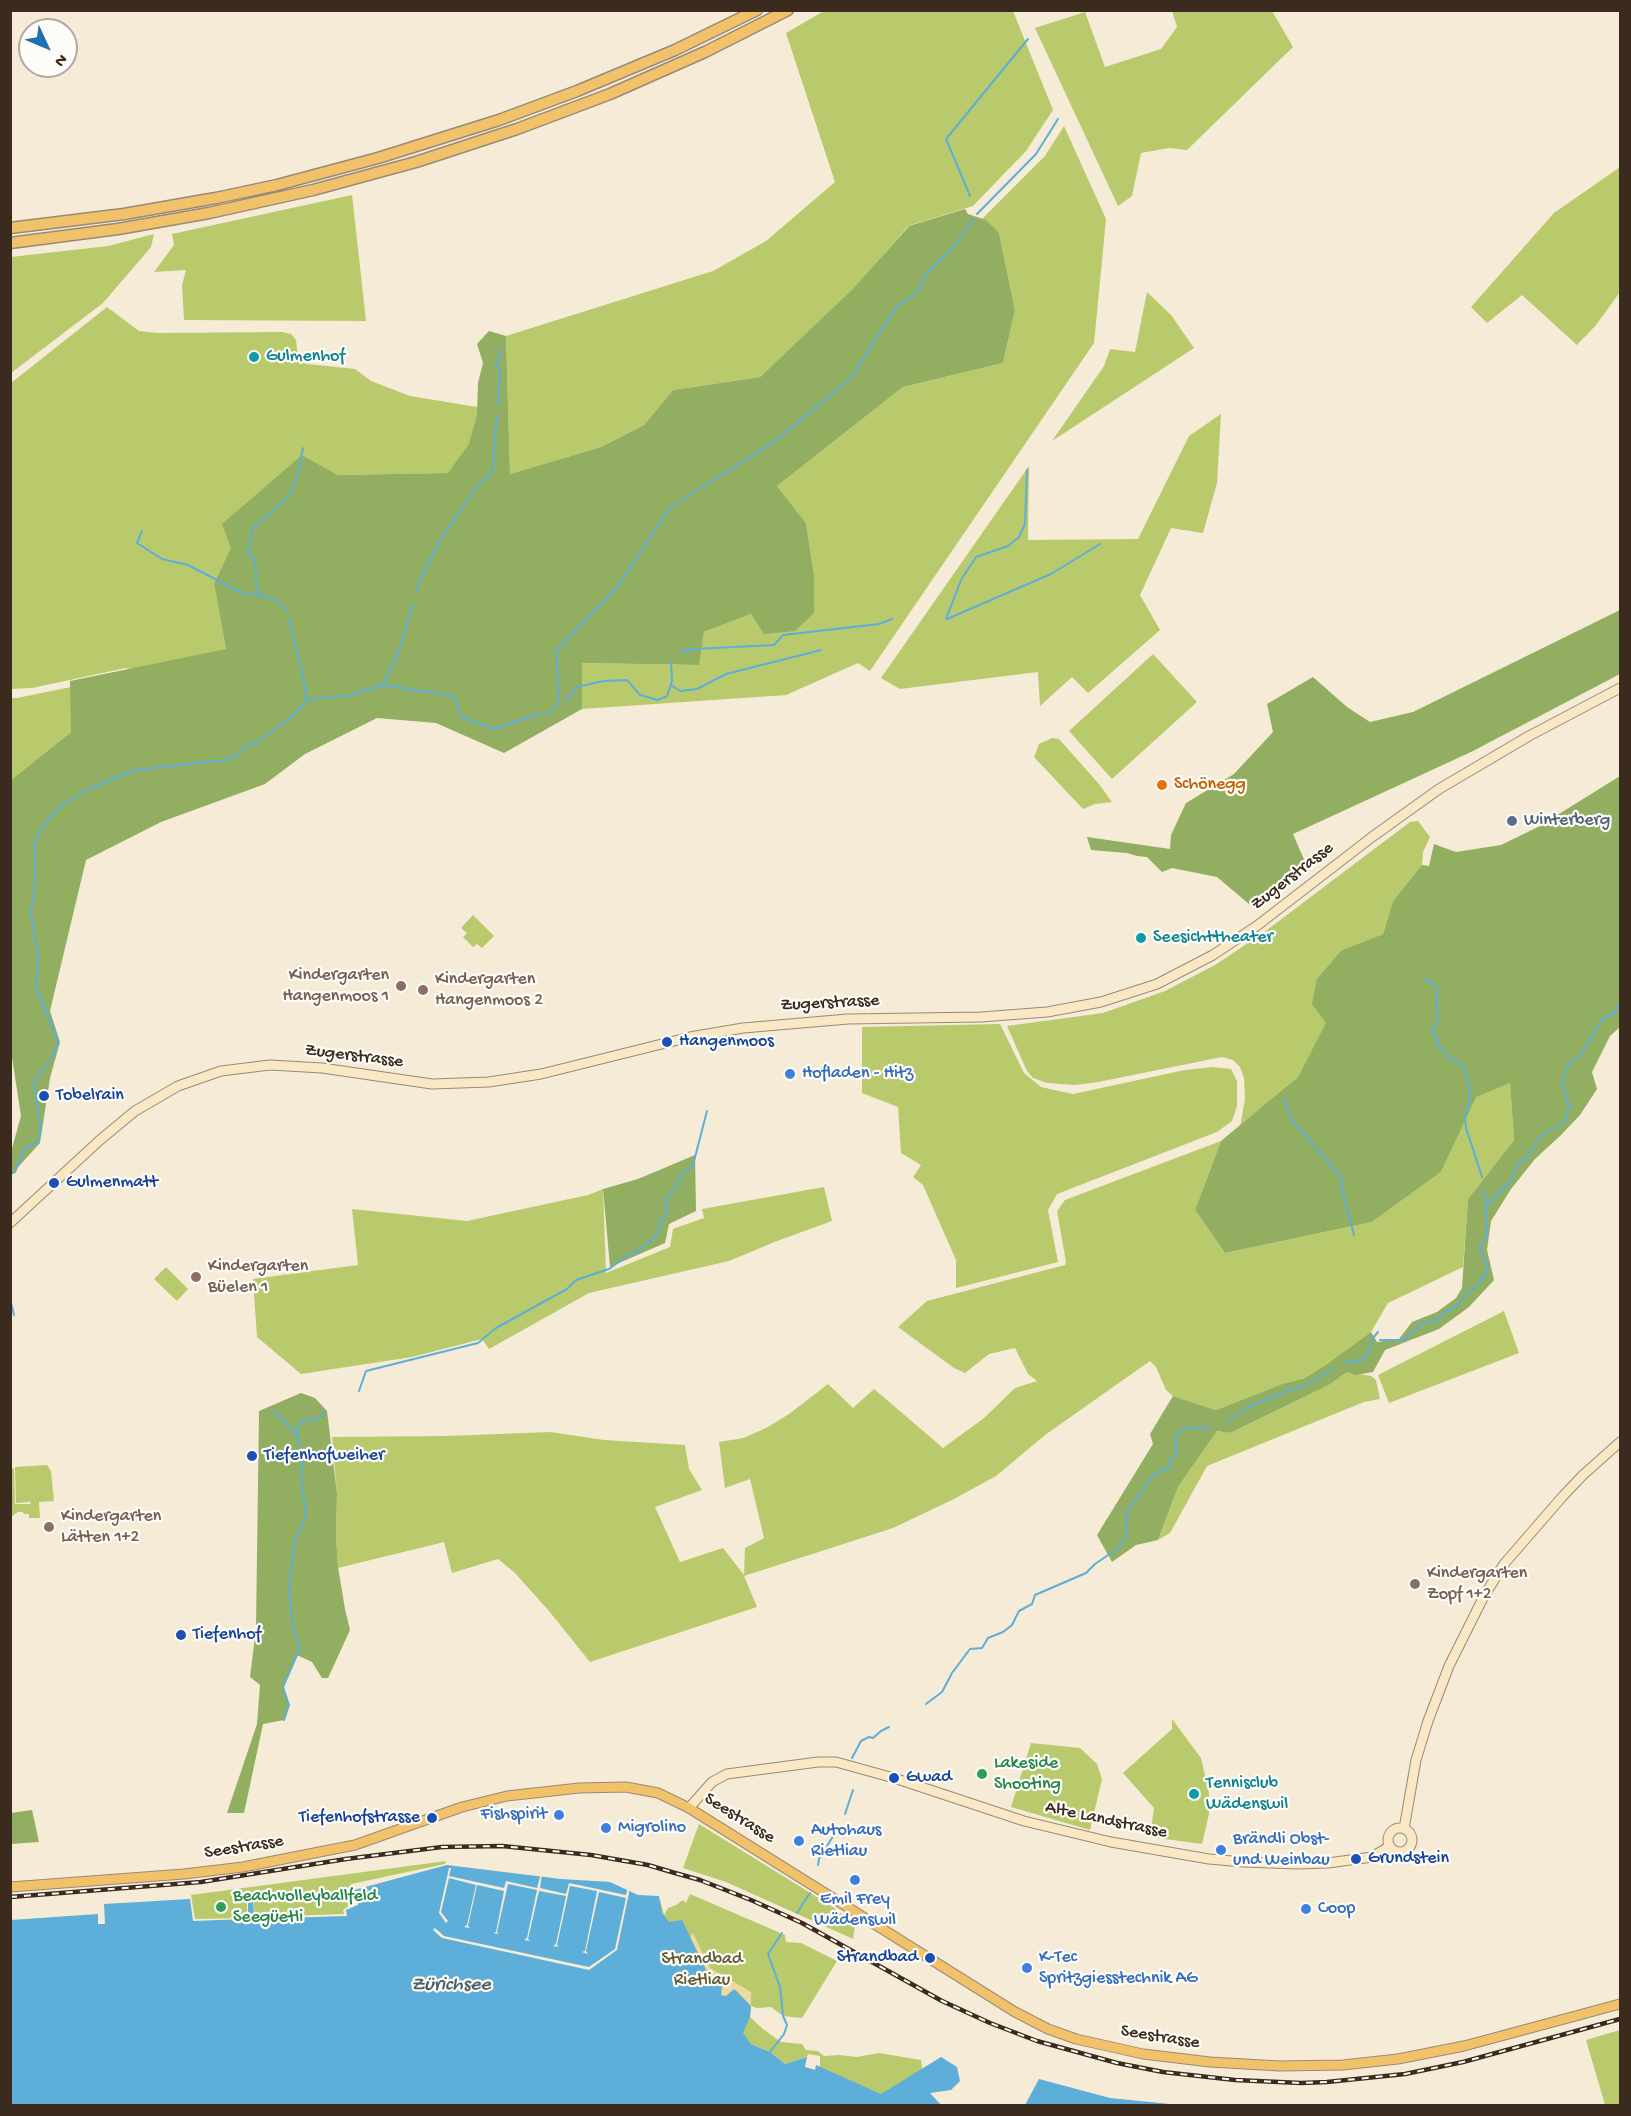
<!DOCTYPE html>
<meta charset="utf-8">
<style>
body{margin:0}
#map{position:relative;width:1631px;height:2116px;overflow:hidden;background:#f5ebd6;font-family:"Gochi Hand",sans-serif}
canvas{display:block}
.frame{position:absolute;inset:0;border:12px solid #3b2a1e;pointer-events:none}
.north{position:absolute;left:18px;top:18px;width:60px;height:60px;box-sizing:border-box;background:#fdfcf7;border:2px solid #afa8a0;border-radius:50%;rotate:134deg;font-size:16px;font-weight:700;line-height:24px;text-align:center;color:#3b2a1e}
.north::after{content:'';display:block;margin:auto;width:21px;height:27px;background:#1f6fb2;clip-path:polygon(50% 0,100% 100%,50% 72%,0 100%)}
</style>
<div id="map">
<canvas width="1631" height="2116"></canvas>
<div class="frame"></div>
<div class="north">N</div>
</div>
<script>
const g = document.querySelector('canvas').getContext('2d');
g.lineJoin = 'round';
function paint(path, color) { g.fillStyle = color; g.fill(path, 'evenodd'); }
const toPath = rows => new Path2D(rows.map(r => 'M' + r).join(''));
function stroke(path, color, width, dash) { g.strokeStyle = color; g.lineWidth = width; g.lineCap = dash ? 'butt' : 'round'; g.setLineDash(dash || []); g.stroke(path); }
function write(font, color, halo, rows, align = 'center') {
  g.font = font + ' "Gochi Hand",sans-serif'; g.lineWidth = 4.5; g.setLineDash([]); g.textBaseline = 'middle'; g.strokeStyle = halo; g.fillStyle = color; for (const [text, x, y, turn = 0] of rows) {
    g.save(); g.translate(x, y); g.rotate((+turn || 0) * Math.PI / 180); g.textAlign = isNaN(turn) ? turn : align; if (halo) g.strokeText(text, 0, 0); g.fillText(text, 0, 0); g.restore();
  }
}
paint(toPath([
 [824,11,1013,11,1053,110,1026,151,973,206,908,226,857,286,760,377,673,390,644,425,601,447,510,474,506,336,713,271,766,241,835,182,786,33],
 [1172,11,1272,11,1293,47,1187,150,1169,148,1141,153,1132,196,1118,206,1035,28,1085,12,1105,67,1161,49,1177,27],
 [1064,126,1106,219,1094,343,870,671,858,663,786,695,582,709,582,663,698,665,704,632,751,614,814,613,814,575,806,523,777,486,903,387,1003,363,1015,310,999,233,982,219,1045,156],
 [1620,167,1620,292,1596,325,1577,345,1522,295,1487,323,1471,307,1554,213],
 [352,195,366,321,184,320,182,285,186,270,154,272,174,245,172,234],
 [154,234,151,247,103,303,11,373,11,257,108,246],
 [1147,292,1171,315,1194,348,1052,441,1104,366,1110,349,1135,352],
 [107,307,139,331,157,333,282,332,291,334,296,340,298,357,300,362,307,364,355,369,371,381,410,396,483,408,476,443,448,473,338,475,302,455,232,548,214,584,226,649,147,673,126,668,32,688,11,689,11,383],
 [1221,414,1217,483,1203,533,1171,528,1140,595,1160,630,1088,693,1072,677,1040,706,1038,672,900,689,881,678,1029,466,1028,540,1138,539,1189,436],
 [1153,654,1197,702,1112,779,1069,731],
 [71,687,71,732,11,780,11,698,17,698],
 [1052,738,1059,739,1099,784,1112,802,1095,804,1083,809,1034,757,1039,744],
 [1418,821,1430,837,1423,852,1422,865,1393,901,1383,934,1342,950,1327,1023,1298,1077,1240,1127,1245,1099,1244,1078,1240,1067,1233,1060,1222,1057,1098,1082,1075,1085,1047,1083,1033,1078,1027,1071,1007,1026,1103,1013,1165,991,1215,965,1263,933,1410,822],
 [473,915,494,936,482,948,477,944,473,947,463,937,467,933,461,928],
 [1000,1024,1024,1073,1041,1087,1073,1094,1185,1070,1212,1067,1231,1069,1237,1081,1237,1106,1232,1121,1217,1132,1057,1194,1048,1210,1058,1262,956,1288,956,1260,923,1185,913,1177,921,1165,901,1153,898,1107,862,1093,862,1027],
 [1510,1082,1514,1140,1468,1199,1463,1267,1388,1303,1371,1332,1326,1365,1305,1378,1282,1384,1216,1410,1173,1396,1166,1390,1156,1367,1150,1361,1045,1435,996,1476,954,1499,893,1528,744,1576,757,1607,590,1662,549,1611,514,1572,498,1559,452,1573,444,1542,338,1568,336,1537,337,1493,332,1437,446,1436,550,1432,604,1440,685,1445,689,1469,702,1490,655,1507,680,1562,723,1548,744,1575,745,1548,764,1538,750,1479,725,1488,719,1442,744,1438,768,1427,789,1414,828,1384,853,1408,874,1389,943,1448,984,1418,1015,1388,1037,1381,1028,1374,1015,1348,989,1354,965,1373,954,1368,898,1327,927,1301,1065,1265,1066,1262,1057,1211,1065,1200,1221,1141,1195,1210,1225,1253,1372,1222,1441,1172,1475,1097],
 [824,1187,832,1221,777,1241,729,1261,589,1293,489,1349,482,1339,412,1357,301,1374,257,1337,253,1279,358,1265,352,1209,467,1221,588,1195,603,1189,606,1273,670,1247,673,1229,704,1218,702,1209],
 [166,1267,188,1289,177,1301,154,1279],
 [1504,1311,1519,1353,1389,1403,1378,1375],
 [1347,1372,1371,1376,1376,1380,1380,1399,1364,1402,1207,1466,1170,1533,1158,1540,1178,1487,1217,1431,1230,1433,1329,1385],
 [47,1465,51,1471,54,1501,39,1502,40,1518,29,1518,29,1514,24,1514,23,1512,18,1512,11,1517,11,1469,14,1468,15,1504,30,1504,31,1502,16,1503,15,1467],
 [1172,1719,1201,1758,1209,1793,1209,1814,1202,1844,1150,1837,1154,1808,1123,1773,1172,1729],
 [1031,1743,1080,1748,1097,1764,1102,1779,1090,1830,1011,1807],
 [699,1824,833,1907,855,1925,853,1939,726,1882,683,1868],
 [446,1861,445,1864,351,1884,353,1903,343,1910,344,1914,254,1917,254,1895,251,1892,247,1895,247,1918,195,1919,191,1895],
 [690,1894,785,1935,786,1942,801,1943,837,1961,802,2018,783,2016,771,2007,757,2008,751,2006,750,2017,763,2029,781,2042,802,2044,806,2050,818,2051,824,2056,839,2055,857,2057,879,2053,921,2060,923,2077,892,2100,820,2070,820,2056,808,2054,807,2057,785,2064,770,2052,751,2044,654,1930,660,1900,664,1915,668,1908,676,1905,683,1900,686,1903],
 [1620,2030,1620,2105,1605,2105,1586,2040]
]), '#b9ca6d');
paint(toPath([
 [965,209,968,214,986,220,999,233,1015,310,1003,363,903,387,777,486,806,523,814,575,814,613,795,631,764,634,751,614,704,632,699,665,582,663,582,709,504,753,436,723,377,718,305,754,265,784,161,822,86,860,50,1011,60,1042,50,1078,40,1143,11,1175,11,1152,21,1116,10,1044,11,780,71,732,70,681,226,649,214,584,231,548,222,524,302,455,338,475,448,473,469,444,477,415,478,383,483,363,477,344,489,331,506,336,510,474,601,447,644,425,673,390,760,377,854,288,909,226],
 [1620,610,1620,674,1471,752,1293,834,1306,864,1249,904,1217,877,1172,868,1162,872,1147,857,1137,856,1127,853,1091,850,1087,837,1170,849,1171,835,1186,803,1234,774,1273,732,1267,704,1313,677,1347,707,1370,722,1413,712],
 [1620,776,1620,1027,1610,1036,1592,1072,1597,1089,1580,1115,1560,1136,1535,1159,1511,1189,1491,1221,1487,1250,1494,1280,1469,1307,1439,1329,1385,1350,1373,1372,1356,1375,1347,1372,1329,1385,1230,1433,1217,1431,1178,1487,1158,1540,1136,1545,1112,1562,1097,1535,1153,1444,1150,1434,1173,1396,1216,1410,1282,1384,1305,1378,1327,1364,1371,1332,1377,1342,1399,1339,1412,1322,1437,1312,1456,1298,1462,1288,1468,1199,1514,1140,1510,1083,1476,1097,1441,1172,1372,1222,1225,1253,1195,1210,1221,1141,1298,1077,1326,1023,1312,1004,1317,979,1342,950,1383,934,1393,901,1422,865,1429,866,1434,844,1456,852,1501,845,1538,827],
 [695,1155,696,1211,669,1224,665,1243,610,1267,603,1189,638,1179],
 [301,1393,315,1398,327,1411,337,1493,336,1537,338,1567,345,1609,350,1630,328,1678,322,1678,312,1662,297,1655,283,1687,289,1705,284,1720,263,1724,244,1813,227,1813,257,1724,260,1685,250,1677,256,1629,259,1411],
 [32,1810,39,1842,11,1844,11,1813]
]), '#92ae60');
paint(toPath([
 [693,1933,710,1968,751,1992,751,2006,735,1989,726,1997,721,1995,722,1984,707,1972,690,1937]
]), '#eeda9e');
paint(toPath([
 [447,1865,561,1879,610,1882,638,1895,659,1896,662,1913,669,1922,682,1920,707,1972,722,1984,721,1995,726,1996,734,1989,751,2006,750,2017,743,2033,751,2044,770,2052,785,2064,807,2057,805,2067,815,2070,816,2065,881,2094,941,2057,957,2067,960,2081,951,2090,930,2093,942,2106,11,2106,11,1920,98,1914,98,1924,105,1924,104,1904,190,1899,193,1921,248,1919,248,1896,251,1893,253,1895,254,1919,347,1916,346,1910,358,1905,354,1890],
 [1039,2079,1110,2098,1180,2105,1025,2105]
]), '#5daed8');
paint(toPath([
 [449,1868,451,1868,449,1876,504,1888,506,1881,537,1888,541,1873,542,1874,540,1888,566,1894,569,1883,626,1895,628,1887,630,1888,617,1950,589,1970,442,1938,433,1930,435,1928,444,1936,589,1967,615,1949,626,1898,599,1892,586,1951,588,1954,582,1952,585,1951,597,1891,570,1886,557,1945,559,1947,553,1946,556,1944,566,1896,539,1891,528,1939,530,1941,524,1940,527,1938,537,1890,508,1884,497,1932,499,1934,493,1933,496,1932,504,1891,477,1885,468,1926,470,1928,464,1927,467,1925,476,1885,449,1878,441,1912,448,1921,446,1923,439,1913]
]), '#f5ebd6');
stroke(toPath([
 [970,196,946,139,1028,39],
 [977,214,1036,154,1058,119],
 [498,405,500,371,496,366,499,359,500,350],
 [142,531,137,543,162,559,188,565,242,593,262,596],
 [417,591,419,582,441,539,478,485,492,473,497,416],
 [287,610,272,598,262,596,256,585,256,570,254,559,248,554,252,529,290,495,298,474,303,448],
 [289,619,303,676,307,700],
 [946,619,961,580,976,557,1008,546,1019,537,1025,524,1027,470],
 [947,619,1051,574,1100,544],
 [680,652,694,649,774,645,783,635,879,624,892,619],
 [383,685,399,651,413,604],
 [671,685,680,691,697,689,726,674,821,650],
 [565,700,569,698,576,687,604,681,627,680,640,695,658,700,667,696,672,681,671,661],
 [546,715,556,706,559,698,556,651,619,585,670,507,774,442,850,379,897,306,915,295,928,272,954,247,974,218],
 [1424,979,1433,983,1437,990,1436,1008,1438,1019,1432,1032,1436,1035,1438,1047,1444,1050,1449,1059,1456,1061,1464,1067,1470,1089,1469,1104,1465,1117,1466,1128,1482,1177],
 [1284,1099,1292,1120,1341,1177,1343,1193,1354,1235],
 [10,1174,15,1172,24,1149,37,1143,41,1130,34,1081,54,1055,58,1041,36,987,38,956,31,913,35,881,35,840,45,823,63,804,89,789,135,770,225,760,235,756,245,747,257,742,290,718,307,700,350,695,383,685,455,696,460,715,466,719,495,729,537,714,541,715],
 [1486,1206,1512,1179,1517,1164,1523,1162,1542,1135,1565,1121,1569,1106,1562,1082,1569,1064,1580,1056,1603,1018,1614,1014,1620,1003],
 [10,1299,14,1315],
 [1380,1340,1404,1340,1422,1323,1436,1321,1445,1312,1457,1306,1462,1298,1478,1285,1481,1278,1486,1276,1488,1266,1479,1247,1487,1237,1486,1206,1484,1190],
 [1344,1363,1362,1360,1367,1355,1373,1338,1378,1332],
 [359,1391,366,1371,478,1343,496,1328,567,1289,576,1280,609,1269,628,1255,639,1251,659,1232,660,1221,667,1213,666,1198,675,1189,679,1177,693,1165,707,1111],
 [274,1411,297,1435],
 [1227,1421,1248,1407,1294,1388,1303,1387,1334,1368],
 [926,1704,942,1692,952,1673,970,1649,982,1648,988,1638,1003,1632,1012,1625,1019,1611,1032,1604,1035,1595,1086,1573,1095,1564,1117,1549,1126,1537,1127,1512,1154,1474,1170,1467,1170,1460,1177,1454,1175,1440,1177,1433,1186,1428,1210,1428],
 [284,1720,289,1705,283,1687,300,1648,293,1627,289,1589,295,1540,306,1517,301,1474,303,1461,297,1436,298,1425,304,1420,316,1420,325,1411],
 [852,1758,861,1741,869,1737,873,1738,881,1731,889,1727],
 [845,1814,853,1790],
 [818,1865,819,1859,835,1833],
 [797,1913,810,1893],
 [770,2052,784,2034,787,2025,783,2016,780,1987,768,1954,782,1933]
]), '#5daed8', 2);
const secondary = toPath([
 [10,1223,100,1140,135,1111,178,1086,221,1071,270,1065,322,1068,432,1084,489,1082,541,1074,690,1037,743,1028,848,1019,981,1017,1047,1012,1101,1002,1157,984,1213,955,1258,925,1372,837,1439,789,1529,736,1620,688],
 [689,1808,712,1782,727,1774,818,1762,836,1762,894,1778,1024,1821,1111,1842,1209,1859,1243,1862,1297,1864,1328,1863,1372,1857,1390,1846],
 '1388 1840a12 12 0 1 1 24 0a12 12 0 1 1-24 0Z',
 [1404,1829,1416,1760,1428,1721,1449,1666,1484,1596,1504,1564,1563,1496,1583,1475,1620,1442]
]);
const primary = toPath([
 [10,1887,184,1874,243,1867,355,1845,462,1807,507,1796,579,1788,626,1787,658,1793,689,1808,1015,2012,1048,2029,1076,2039,1143,2054,1210,2062,1280,2066,1343,2065,1398,2059,1464,2046,1620,2004]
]);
const highway = toPath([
 [10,228,124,214,216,198,277,185,378,158,499,120,577,91,675,50,757,10],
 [10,243,118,229,209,213,313,190,416,162,517,129,610,94,705,52,788,10]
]);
stroke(secondary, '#988a7a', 11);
stroke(primary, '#988a7a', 11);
stroke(highway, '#988a7a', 13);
stroke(secondary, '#fae7c3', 9);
stroke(primary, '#f2c26a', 9);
stroke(highway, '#f2c26a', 10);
const rail = toPath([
 [10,1897,201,1882,346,1859,442,1847,502,1846,591,1855,648,1865,675,1873,700,1880,751,1900,802,1923,942,2001,990,2023,1037,2041,1117,2063,1163,2072,1235,2080,1301,2083,1327,2082,1405,2074,1463,2062,1620,2019]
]);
stroke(rail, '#3b2a1e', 4.5);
stroke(rail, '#fdfcf7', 2, [7]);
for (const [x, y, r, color] of [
 [254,357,6,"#0f9aa8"],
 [1162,785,6,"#e8710a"],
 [1512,821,6,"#5c6f8a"],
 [1141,938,6,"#0f9aa8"],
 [401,986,6,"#8d6e63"],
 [423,990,6,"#8d6e63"],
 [667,1042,6,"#1a4fb4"],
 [790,1074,6,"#3f7fe0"],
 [44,1096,6,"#1a4fb4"],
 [54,1183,6,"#1a4fb4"],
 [196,1277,6,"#8d6e63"],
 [252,1456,6,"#1a4fb4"],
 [49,1527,6,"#8d6e63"],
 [1415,1584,6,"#8d6e63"],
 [181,1635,6,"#1a4fb4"],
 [982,1774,6,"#2e9e5b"],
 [894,1778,6,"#1a4fb4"],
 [1194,1794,6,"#0f9aa8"],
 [559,1815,6,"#3f7fe0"],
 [432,1818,6,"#1a4fb4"],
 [606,1828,6,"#3f7fe0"],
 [799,1841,6,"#3f7fe0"],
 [1221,1850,6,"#3f7fe0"],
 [1356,1859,6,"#1a4fb4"],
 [855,1880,6,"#3f7fe0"],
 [221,1907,6,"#2e9e5b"],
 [1306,1909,6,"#3f7fe0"],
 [930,1958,6,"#1a4fb4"],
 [1027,1968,6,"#3f7fe0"]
]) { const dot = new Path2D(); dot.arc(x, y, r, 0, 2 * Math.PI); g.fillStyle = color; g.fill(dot); stroke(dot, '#fdfcf7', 2); }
write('18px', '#0d838f', '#fdfcf7', [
 ["Gulmenhof",266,357],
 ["Seesichttheater",1153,938],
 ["Tennisclub",1206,1784],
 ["Wädenswil",1206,1805]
], 'left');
write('18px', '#c56008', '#fdfcf7', [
 ["Schönegg",1174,785]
], 'left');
write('18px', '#4e5e75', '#fdfcf7', [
 ["Winterberg",1524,821]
], 'left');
write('18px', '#3b2a1e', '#fdfcf7', [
 ["Zugerstrasse",1293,877,-38],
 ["Zugerstrasse",830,1004,-3],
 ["Zugerstrasse",354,1057,7],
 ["Seestrasse",739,1819,32],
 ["Alte Landstrasse",1106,1821,12],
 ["Seestrasse",244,1848,-9],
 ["Seestrasse",1160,2038,9]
]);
write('18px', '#785e54', '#fdfcf7', [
 ["Kindergarten",389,976,"right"],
 ["Hangenmoos 1",389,997,"right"],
 ["Kindergarten",435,980],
 ["Hangenmoos 2",435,1001],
 ["Kindergarten",208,1267],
 ["Büelen 1",208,1288],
 ["Kindergarten",61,1517],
 ["Lätten 1+2",61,1538],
 ["Kindergarten",1427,1574],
 ["Zopf 1+2",1427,1595]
], 'left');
write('18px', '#164399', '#fdfcf7', [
 ["Hangenmoos",679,1042],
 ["Tobelrain",56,1096],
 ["Gulmenmatt",66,1183],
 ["Tiefenhofweiher",264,1456],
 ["Tiefenhof",193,1635],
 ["Gwad",906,1778],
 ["Tiefenhofstrasse",420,1818,"right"],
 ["Grundstein",1368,1859],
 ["Strandbad",918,1958,"right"]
], 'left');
write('18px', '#366cbe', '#fdfcf7', [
 ["Hofladen - Hitz",802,1074],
 ["Fishspirit",547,1815,"right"],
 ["Migrolino",618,1828],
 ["Autohaus",811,1831],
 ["Rietliau",811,1852],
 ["Brändli Obst-",1233,1840],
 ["und Weinbau",1233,1861],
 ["Emil Frey",855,1900,"center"],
 ["Wädenswil",855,1921,"center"],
 ["Coop",1318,1909],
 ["K-Tec",1039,1958],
 ["Spritzgiesstechnik AG",1039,1979]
], 'left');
write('18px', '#27864d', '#fdfcf7', [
 ["Lakeside",994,1764],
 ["Shooting",994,1785],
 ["Beachvolleyballfeld",233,1897],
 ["Seegüetli",233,1918]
], 'left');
write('18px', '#615a36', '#fdfcf7', [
 ["Strandbad",702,1960],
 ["Rietliau",702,1981]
]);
write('italic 20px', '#495f68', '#fdfcf7', [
 ["Zürichsee",451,1986]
]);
</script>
